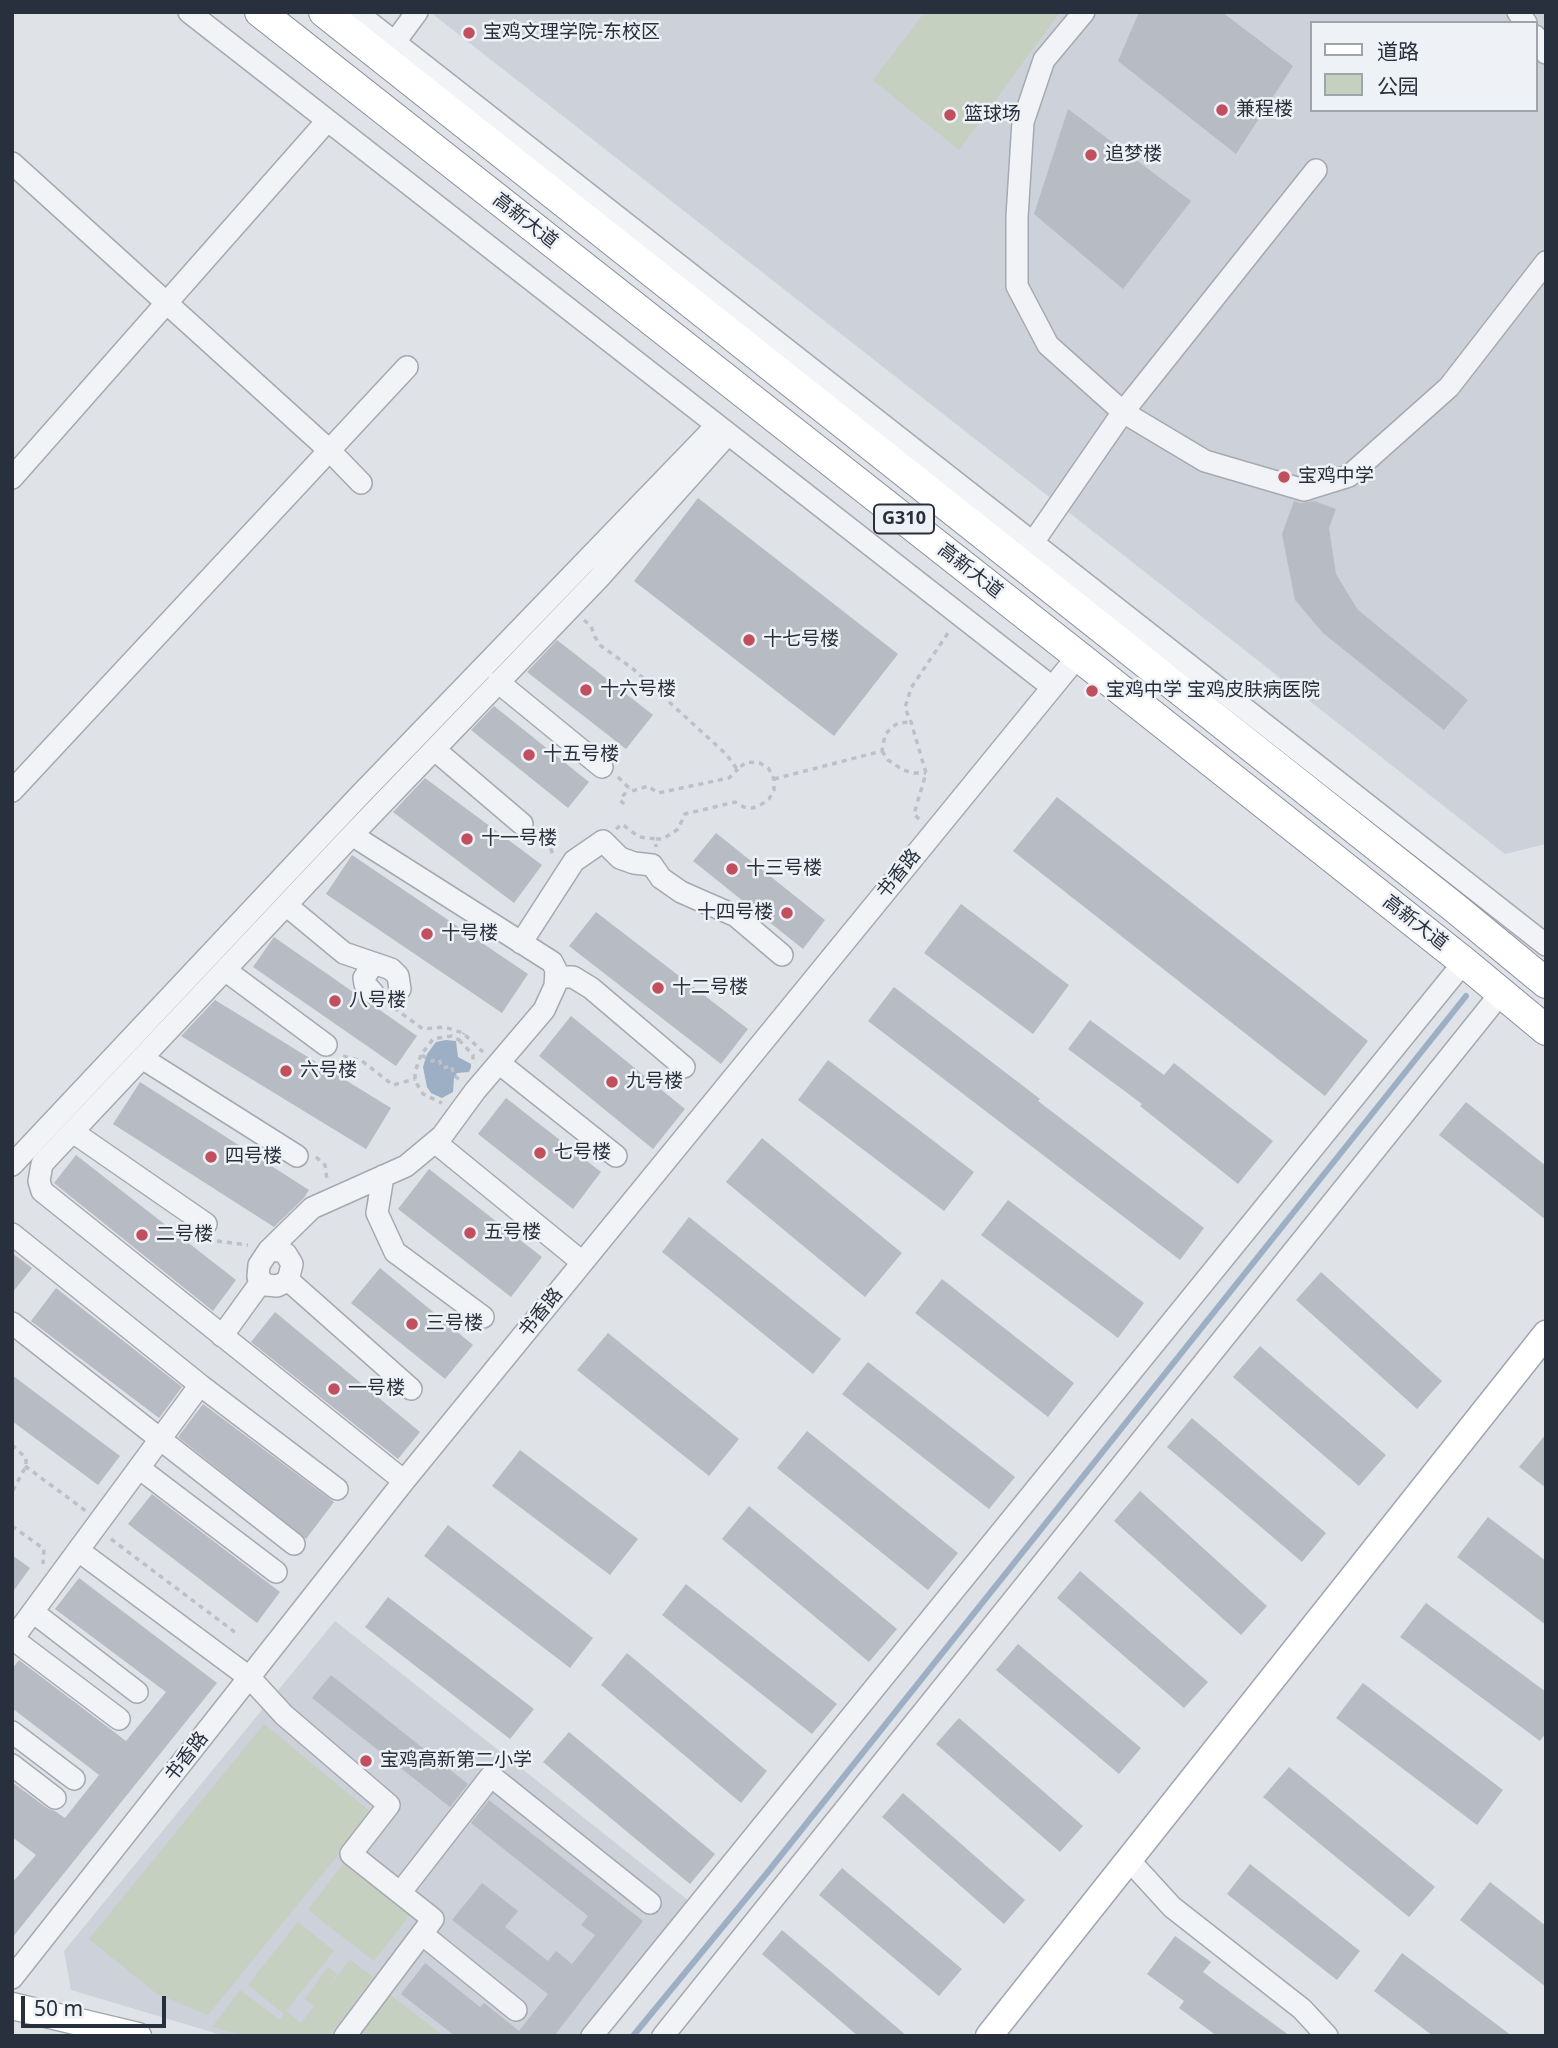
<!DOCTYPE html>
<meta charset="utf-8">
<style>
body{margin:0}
#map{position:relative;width:1558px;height:2048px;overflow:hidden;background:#dfe2e7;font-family:"Noto Sans","Noto Sans SC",sans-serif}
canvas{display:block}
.frame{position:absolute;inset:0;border:14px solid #29303d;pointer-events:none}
.legend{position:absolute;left:1310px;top:21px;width:228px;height:91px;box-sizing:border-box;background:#eef1f5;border:2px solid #9fa4ab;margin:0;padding:9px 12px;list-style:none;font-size:21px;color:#29303d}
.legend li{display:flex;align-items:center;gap:14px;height:35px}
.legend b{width:35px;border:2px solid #9fa4ab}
.scale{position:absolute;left:21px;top:1996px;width:145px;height:32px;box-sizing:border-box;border:4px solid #29303d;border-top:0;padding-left:9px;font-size:21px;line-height:24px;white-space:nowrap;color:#29303d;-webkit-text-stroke:5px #eef1f5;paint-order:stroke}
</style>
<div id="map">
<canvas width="1558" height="2048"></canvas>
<div class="frame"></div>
<ul class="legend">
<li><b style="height:9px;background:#fff"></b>道路</li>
<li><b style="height:19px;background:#c5d0c1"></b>公园</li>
</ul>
<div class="scale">50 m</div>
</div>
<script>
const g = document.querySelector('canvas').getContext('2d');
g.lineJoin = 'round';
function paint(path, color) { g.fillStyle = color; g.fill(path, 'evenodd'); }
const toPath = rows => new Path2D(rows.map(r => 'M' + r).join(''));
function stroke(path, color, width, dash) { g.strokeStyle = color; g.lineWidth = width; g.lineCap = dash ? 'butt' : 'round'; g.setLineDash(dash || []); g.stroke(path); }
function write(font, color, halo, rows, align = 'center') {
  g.font = font + ' "Noto Sans","Noto Sans SC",sans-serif'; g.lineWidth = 5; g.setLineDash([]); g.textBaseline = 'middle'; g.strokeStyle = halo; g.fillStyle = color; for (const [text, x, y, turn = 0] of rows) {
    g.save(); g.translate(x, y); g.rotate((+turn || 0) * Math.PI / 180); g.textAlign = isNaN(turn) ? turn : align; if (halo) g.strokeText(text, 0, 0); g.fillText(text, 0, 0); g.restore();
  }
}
paint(toPath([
 [430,12,1546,12,1546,844,1505,854],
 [1311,23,1535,23,1535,110,1311,110],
 [335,1621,689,1901,582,2036,225,2036,71,1990,64,1951]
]), '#cdd1d9');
paint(toPath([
 [925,12,1060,12,959,150,873,80],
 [264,1724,372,1813,208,2015,157,1994,89,1939],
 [345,1861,412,1912,374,1961,308,1910],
 [298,1922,334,1951,286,2011,301,2023,314,2006,305,1999,328,1967,337,1974,324,1993,350,1960,373,1977,329,2036,246,2036,212,2027,240,1990,280,2020,284,2014,248,1985],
 [389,1994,444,2036,358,2036]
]), '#c5d0c1');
paint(toPath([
 [446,1040,456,1041,458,1057,471,1064,471,1067,469,1072,457,1073,454,1078,453,1092,442,1098,431,1093,427,1087,423,1067,427,1054,436,1042]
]), '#9dafc4');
stroke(toPath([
 [633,2036,767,1873,1466,996]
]), '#9dafc4', 6);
paint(toPath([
 [1139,12,1222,12,1293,66,1236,154,1118,61],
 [1068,109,1191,201,1123,289,1034,214],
 [698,498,898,654,834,736,634,581],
 [1294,501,1301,503,1314,501,1336,509,1329,528,1336,574,1358,610,1468,700,1444,730,1323,633,1295,600,1282,534],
 [557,640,653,715,626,749,527,672],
 [494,706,589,782,568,808,471,730],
 [425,778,542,865,514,903,393,812],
 [1057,797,1368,1041,1325,1096,1013,851],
 [716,833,825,920,803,949,693,861],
 [352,855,528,974,502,1013,326,894],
 [961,904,1069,985,1033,1034,924,953],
 [596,912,748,1029,721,1064,569,946],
 [274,937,356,994,364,1002,374,1006,417,1036,396,1066,253,967],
 [894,987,1040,1099,1038,1101,1204,1228,1180,1260,868,1021],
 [215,1000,391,1108,366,1149,181,1036],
 [571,1016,685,1109,653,1149,539,1056],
 [1090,1020,1164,1075,1174,1063,1273,1141,1238,1184,1140,1106,1142,1104,1068,1049],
 [828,1060,974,1172,944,1211,798,1100],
 [140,1082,309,1190,304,1198,274,1227,113,1124],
 [506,1098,601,1172,573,1209,478,1134],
 [1466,1102,1546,1166,1546,1220,1439,1135],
 [762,1138,902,1253,865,1297,726,1182],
 [76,1155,236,1280,213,1311,54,1183],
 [429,1169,542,1257,511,1297,398,1209],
 [1008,1200,1144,1303,1118,1338,981,1235],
 [689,1217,841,1339,813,1374,662,1252],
 [12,1253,32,1268,12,1293],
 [380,1268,473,1345,445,1379,351,1303],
 [1321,1272,1442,1381,1417,1409,1296,1300],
 [942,1279,1074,1383,1048,1417,915,1313],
 [56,1288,182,1387,159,1418,31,1321],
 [275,1312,420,1432,398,1459,251,1342],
 [608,1333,739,1439,709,1476,577,1370],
 [1260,1346,1386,1455,1359,1486,1233,1377],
 [868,1362,1015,1477,989,1509,842,1394],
 [12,1375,120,1456,98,1485,12,1421],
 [203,1404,334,1502,306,1539,178,1437],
 [1192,1418,1326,1533,1302,1562,1167,1447],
 [807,1431,958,1553,928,1590,777,1468],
 [1546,1434,1546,1488,1519,1467],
 [520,1450,638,1539,610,1575,492,1486],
 [1140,1491,1267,1606,1241,1635,1114,1521],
 [152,1494,280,1592,257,1623,128,1524],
 [749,1506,897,1629,869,1662,722,1539],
 [1488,1517,1546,1561,1546,1625,1457,1557],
 [448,1525,593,1638,570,1668,424,1556],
 [12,1555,30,1568,12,1593],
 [1080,1571,1208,1682,1184,1708,1057,1598],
 [79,1578,217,1683,12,1938,12,1883,36,1855,12,1837,12,1782,47,1808,55,1811,65,1818,99,1775,12,1708,12,1669,19,1660,126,1741,166,1692,55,1609],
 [686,1584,837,1704,812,1734,662,1615],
 [388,1597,534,1709,510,1739,365,1627],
 [1426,1603,1546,1692,1546,1733,1540,1741,1400,1637],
 [1018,1644,1141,1748,1119,1774,996,1670],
 [627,1653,767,1771,741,1803,601,1685],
 [331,1675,468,1784,450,1807,312,1698],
 [1363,1683,1503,1790,1477,1825,1336,1718],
 [959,1718,1083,1826,1060,1852,936,1744],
 [569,1732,715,1854,690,1884,543,1762],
 [1289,1767,1435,1887,1409,1917,1263,1797],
 [903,1793,1025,1900,1004,1924,882,1817],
 [489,1800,643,1921,554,2036,455,2036,401,1994,425,1963,480,2007,484,2003,519,2031,548,1994,452,1920,482,1883,518,1911,505,1927,548,1961,556,1951,572,1964,595,1935,581,1925,588,1916,471,1823],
 [1250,1864,1360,1951,1337,1980,1227,1894],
 [842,1868,962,1969,939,1996,819,1895],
 [1490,1882,1546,1926,1546,1987,1460,1920],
 [782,1930,907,2036,858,2036,762,1954],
 [1175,1936,1211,1962,1203,1972,1290,2036,1217,2036,1179,2008,1184,2001,1147,1974],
 [1402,1953,1512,2036,1433,2036,1374,1991]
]), '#b7bbc3');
const minor = toPath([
 [189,12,1052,687],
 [356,12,1546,945],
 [1084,12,1044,60,1023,122,1017,217,1017,286,1048,345,1123,412,1205,461,1304,490,1349,476,1449,387,1546,262],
 [1518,12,1526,23],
 [1535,36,1546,53],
 [386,54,417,12],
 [12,163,329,450,361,483],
 [12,478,327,121],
 [1025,554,1123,412,1316,170],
 [498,682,602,767],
 [435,750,522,824],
 [12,791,407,367],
 [286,905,344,953,391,969,398,976,400,989],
 [521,943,574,861,603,841,620,858,634,863,652,865,661,878,681,892,736,916,782,955],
 [225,970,326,1045],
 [556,977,573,977,591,988,684,1067],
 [373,993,365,984,364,978,371,967,376,964],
 [142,1058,297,1156],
 [499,1063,616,1156],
 [73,1132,206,1224],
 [435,1142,582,1262],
 [12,1165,360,795,717,425],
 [383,1176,377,1213,395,1252,483,1317],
 [12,1234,200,1385,12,1640],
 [269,1250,280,1251,286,1254,292,1264,288,1281,277,1286,266,1285,258,1277,259,1265,269,1250,312,1208,406,1166,442,1136,475,1091,544,1010,555,986,556,970,552,962,352,835],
 [288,1280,411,1389],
 [12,1323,294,1544],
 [222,1336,261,1282],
 [200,1385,337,1489],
 [139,1468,276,1572],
 [404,1481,42,1191,39,1181,42,1164,352,835,598,579,728,434],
 [79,1551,250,1678,284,1715,389,1805,351,1854,433,1919,345,2036],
 [33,1612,137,1692],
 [13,1639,119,1719],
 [12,1732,74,1779],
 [12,1765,55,1798],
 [1129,1860,1172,1907,1302,2009,1327,2036],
 [400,1893,491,1776,650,1903],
 [422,1934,516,2010],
 [12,1978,404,1481,1078,656],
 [592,2036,1464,962],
 [663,2036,1501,993]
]);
const major = toPath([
 [12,2006,138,2036],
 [989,2036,1546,1334]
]);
const highway = toPath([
 [260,12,1078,656,1464,962,1546,1030],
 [324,12,1455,908,1546,983]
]);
stroke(minor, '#a5a9b1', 24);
stroke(major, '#a0a6b1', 29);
stroke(highway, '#88909c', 32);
stroke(toPath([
 [584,620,591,626,595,637,601,646,632,668,726,754,737,769,747,762,760,763,769,769,774,779,774,790,769,799,762,804,753,808,744,807,735,802,685,814,678,829,663,839,656,839,656,847],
 [882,751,888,760,903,770,914,773,926,773],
 [618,777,632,791,648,786,658,793,729,778,738,769],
 [774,779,882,751,885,735,890,729,898,723,911,722],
 [624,804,620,800,629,788],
 [919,819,914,814,926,773,911,722,905,708,911,688,950,630],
 [616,829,622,824,639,837,656,839],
 [539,834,547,838,553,855],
 [394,1008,423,1029,444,1027,463,1033,483,1052],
 [459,1040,473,1055,473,1061],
 [421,1055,415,1072,415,1081,423,1094,442,1103],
 [343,1056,362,1061,393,1085,415,1079],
 [459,1079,453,1075,452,1066,442,1068,439,1059,432,1061,421,1055,433,1039,452,1036,459,1040,464,1033],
 [316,1157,325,1165,327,1180],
 [217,1241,248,1245],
 [12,1445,26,1458,26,1466,12,1492],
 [25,1466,86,1511],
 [12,1526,44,1549,43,1564],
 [111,1539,236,1633]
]), '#bdc0c6', 3.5, [5, 5]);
stroke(minor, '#f1f3f6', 21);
stroke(major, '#fff', 26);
stroke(highway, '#fff', 30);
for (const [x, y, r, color] of [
 [469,33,7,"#c14f5e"],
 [1222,110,7,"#c14f5e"],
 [950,115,7,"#c14f5e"],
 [1091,155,7,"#c14f5e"],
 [1284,477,7,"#c14f5e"],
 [749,640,7,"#c14f5e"],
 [586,690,7,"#c14f5e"],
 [1092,691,7,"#c14f5e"],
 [529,755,7,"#c14f5e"],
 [467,839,7,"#c14f5e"],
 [732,869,7,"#c14f5e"],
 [787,913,7,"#c14f5e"],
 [427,934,7,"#c14f5e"],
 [658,988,7,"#c14f5e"],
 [335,1001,7,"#c14f5e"],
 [286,1071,7,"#c14f5e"],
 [612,1082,7,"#c14f5e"],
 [540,1153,7,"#c14f5e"],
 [211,1157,7,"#c14f5e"],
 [470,1233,7,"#c14f5e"],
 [142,1235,7,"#c14f5e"],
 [412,1324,7,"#c14f5e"],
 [334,1389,7,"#c14f5e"],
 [366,1761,7,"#c14f5e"]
]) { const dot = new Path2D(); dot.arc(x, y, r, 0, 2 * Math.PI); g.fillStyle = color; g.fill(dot); stroke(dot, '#eef1f5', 2.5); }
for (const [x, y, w] of [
 [904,519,60]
]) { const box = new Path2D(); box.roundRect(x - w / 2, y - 14.5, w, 29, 5); g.fillStyle = '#eef1f5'; g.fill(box); stroke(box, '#29303d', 2); }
write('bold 18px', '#29303d', null, [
 ["G310",904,519]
]);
write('19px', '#29303d', '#eef1f5', [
 ["宝鸡文理学院-东校区",483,33],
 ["兼程楼",1236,110],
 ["篮球场",964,115],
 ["追梦楼",1105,155],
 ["宝鸡中学",1298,477],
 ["十七号楼",763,640],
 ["十六号楼",600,690],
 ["宝鸡中学 宝鸡皮肤病医院",1106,691],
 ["十五号楼",543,755],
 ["十一号楼",481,839],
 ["十三号楼",746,869],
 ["十四号楼",773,913,"right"],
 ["十号楼",441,934],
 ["十二号楼",672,988],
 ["八号楼",349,1001],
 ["六号楼",300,1071],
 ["九号楼",626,1082],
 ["七号楼",554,1153],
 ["四号楼",225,1157],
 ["五号楼",484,1233],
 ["二号楼",156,1235],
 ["三号楼",426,1324],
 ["一号楼",348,1389],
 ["宝鸡高新第二小学",380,1761]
], 'left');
write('19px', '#29303d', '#eef1f5', [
 ["高新大道",525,221,38],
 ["高新大道",970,571,38],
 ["书香路",899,874,-51],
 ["高新大道",1415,923,38],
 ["书香路",541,1313,-51],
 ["书香路",187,1757,-52]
]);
</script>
